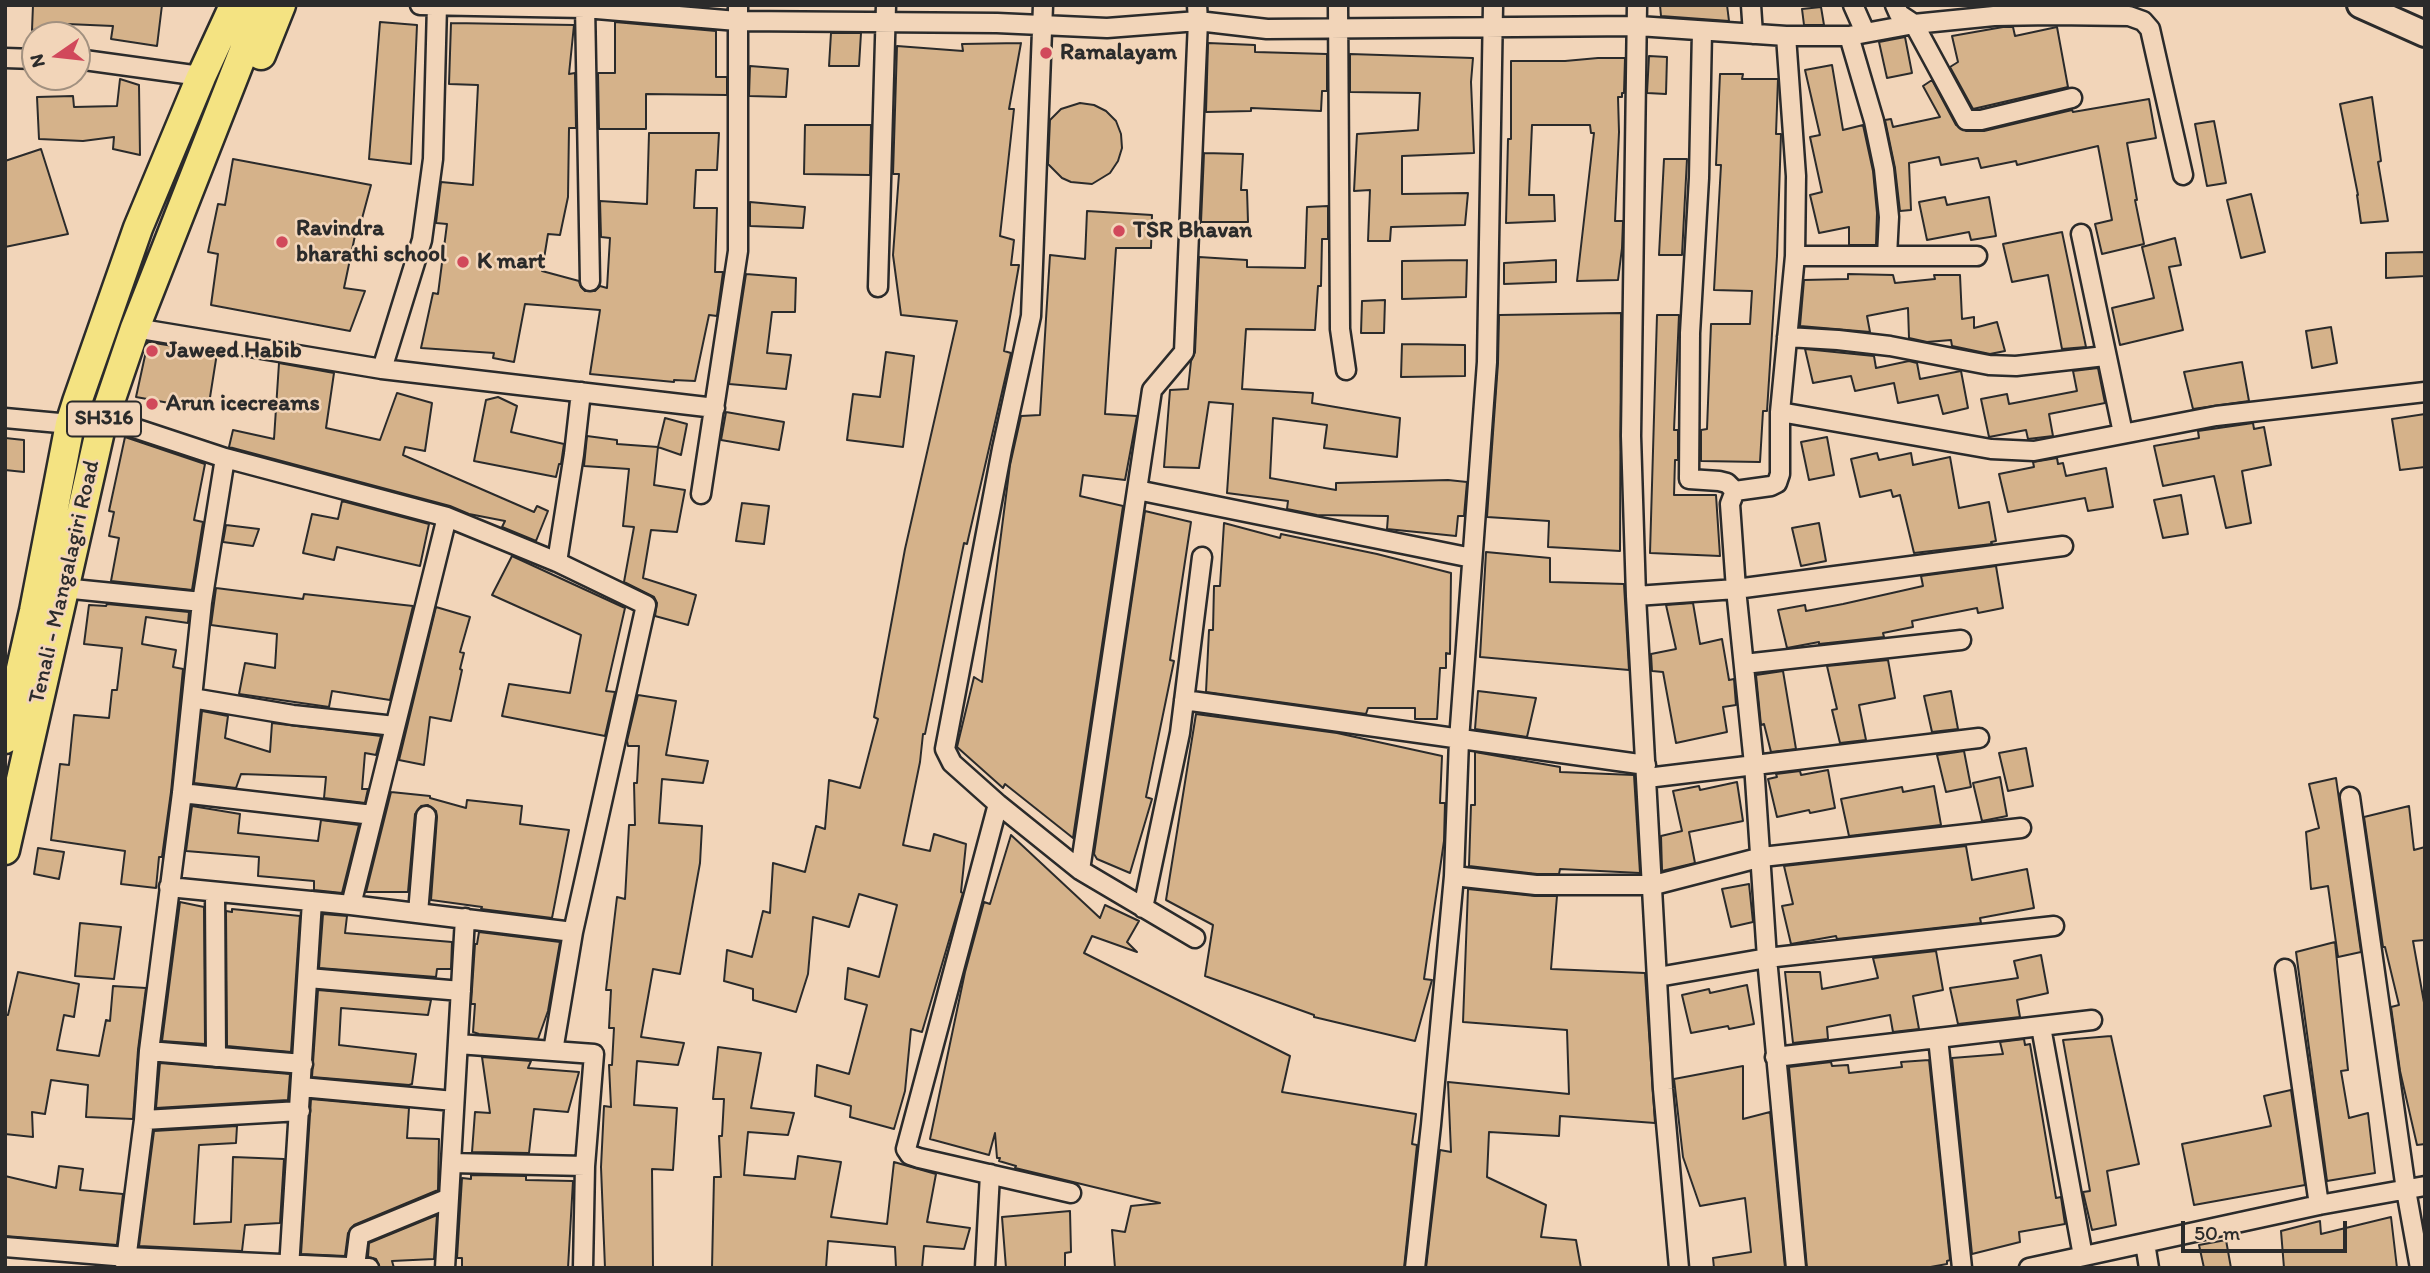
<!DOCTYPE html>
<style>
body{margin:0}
#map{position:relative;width:2430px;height:1273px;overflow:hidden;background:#f2d5b9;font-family:Itim,sans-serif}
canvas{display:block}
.frame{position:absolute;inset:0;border:7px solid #2b2b2b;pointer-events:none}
.north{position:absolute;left:21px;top:21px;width:70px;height:70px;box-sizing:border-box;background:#f2d5b9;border:2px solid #a29180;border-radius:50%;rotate:256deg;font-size:19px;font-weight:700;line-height:28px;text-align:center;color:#2b2b2b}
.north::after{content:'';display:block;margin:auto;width:24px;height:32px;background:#d1495b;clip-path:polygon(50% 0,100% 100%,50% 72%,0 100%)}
.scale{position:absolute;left:2181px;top:1221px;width:166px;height:32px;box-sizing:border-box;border:4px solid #2b2b2b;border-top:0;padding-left:9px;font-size:21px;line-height:24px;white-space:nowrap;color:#2b2b2b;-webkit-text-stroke:5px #f2d5b9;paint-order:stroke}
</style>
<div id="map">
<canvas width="2430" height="1273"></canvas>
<div class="frame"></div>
<div class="north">N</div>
<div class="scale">50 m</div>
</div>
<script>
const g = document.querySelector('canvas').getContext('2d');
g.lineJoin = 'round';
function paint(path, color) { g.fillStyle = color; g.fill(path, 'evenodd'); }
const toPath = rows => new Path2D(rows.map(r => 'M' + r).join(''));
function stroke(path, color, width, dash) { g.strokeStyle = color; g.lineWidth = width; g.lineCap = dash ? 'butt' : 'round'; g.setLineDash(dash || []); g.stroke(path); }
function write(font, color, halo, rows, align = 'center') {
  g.font = font + ' Itim,sans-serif'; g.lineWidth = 5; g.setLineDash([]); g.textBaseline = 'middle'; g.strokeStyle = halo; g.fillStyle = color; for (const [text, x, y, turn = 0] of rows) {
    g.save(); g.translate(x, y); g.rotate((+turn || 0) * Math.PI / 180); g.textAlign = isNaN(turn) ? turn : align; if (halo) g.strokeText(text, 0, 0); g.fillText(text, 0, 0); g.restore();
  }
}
const building = toPath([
 [33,5,162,5,157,46,111,39,113,26,67,24,67,27,32,30,33,5],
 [1660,5,1727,5,1729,21,1661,16,1660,5],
 [1821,7,1824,25,1804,25,1802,9,1821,7],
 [380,22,417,25,411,164,369,159,380,22],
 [615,22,716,31,716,77,727,77,727,95,646,94,646,129,599,129,598,73,615,73,615,22],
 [451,23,574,25,569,74,575,73,576,128,569,128,568,197,560,235,548,234,542,271,579,281,581,287,585,291,595,291,600,286,607,288,610,238,601,237,600,201,647,204,649,133,719,133,717,170,696,170,694,208,717,208,715,272,723,272,717,316,709,315,695,381,674,380,674,382,590,374,600,310,525,304,514,362,493,358,494,353,421,348,433,293,438,294,447,224,436,223,441,182,473,185,478,85,449,84,451,23],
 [2003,27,2013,27,2015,36,2057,27,2068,87,1973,109,1950,67,1958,62,1952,36,2003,27],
 [831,33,861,33,859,66,829,66,831,33],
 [1905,37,1912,73,1887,78,1879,42,1905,37],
 [1021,43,1009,109,1014,109,1000,236,1014,240,1011,265,1019,265,1004,351,1011,353,967,544,964,543,925,734,923,734,920,762,903,845,930,851,934,834,966,844,961,892,963,893,922,1032,911,1029,905,1091,894,1129,850,1117,851,1106,815,1096,817,1065,849,1074,867,1005,845,999,848,968,879,977,897,905,859,894,849,927,813,917,808,974,796,1012,753,1000,753,989,724,981,727,950,752,957,763,911,770,913,773,863,805,872,816,826,825,829,829,780,860,788,878,719,874,717,905,549,957,321,901,315,893,255,899,174,893,174,897,46,963,51,962,44,1021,43],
 [1208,43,1255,45,1255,52,1327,54,1327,91,1322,91,1321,111,1251,108,1251,111,1206,112,1208,43],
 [1350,54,1473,58,1471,82,1474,153,1402,156,1402,194,1468,193,1465,225,1391,227,1390,241,1368,241,1370,190,1354,191,1357,134,1418,130,1420,93,1350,92,1350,54],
 [1649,56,1667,57,1666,94,1647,93,1649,56],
 [1598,58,1625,58,1624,93,1622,93,1622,97,1618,97,1619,132,1615,221,1623,221,1622,248,1618,280,1577,281,1594,133,1591,133,1590,125,1532,125,1529,195,1554,195,1555,221,1506,223,1508,139,1511,139,1511,61,1565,61,1598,58],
 [1832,65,1843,130,1863,125,1873,171,1877,213,1876,245,1849,245,1849,227,1819,233,1810,195,1822,192,1810,137,1820,135,1805,70,1832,65],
 [750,66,788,69,786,97,749,96,750,66],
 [1720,74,1743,74,1742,79,1778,79,1776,134,1781,134,1777,256,1767,411,1763,411,1760,462,1701,461,1701,430,1707,429,1711,324,1750,324,1752,291,1714,290,1721,165,1716,165,1720,74],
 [120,79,139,85,140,155,113,149,114,137,83,141,39,139,37,97,73,96,74,107,117,106,120,79],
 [1932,80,1956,125,1966,131,1984,131,2072,110,2073,112,2149,99,2156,138,2127,143,2137,200,2135,200,2144,244,2102,254,2095,224,2112,220,2098,146,2017,165,2016,161,1981,168,1978,158,1941,165,1939,157,1909,163,1911,210,1900,211,1895,168,1885,120,1891,119,1893,127,1940,117,1923,86,1932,80],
 [2372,97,2381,161,2378,162,2388,221,2361,223,2357,195,2358,195,2340,104,2372,97],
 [1080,103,1094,105,1106,111,1116,121,1121,134,1122,148,1118,161,1110,173,1092,184,1071,182,1062,178,1048,164,1050,120,1061,109,1080,103],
 [2214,121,2226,183,2207,186,2195,124,2214,121],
 [805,125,871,125,870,175,804,174,805,125],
 [41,149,68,234,5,247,5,161,41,149],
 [1204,153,1243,154,1241,190,1247,190,1248,222,1201,222,1204,153],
 [233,159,371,185,360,226,357,226,344,288,365,291,350,331,211,305,218,254,208,252,218,204,225,205,233,159],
 [1664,159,1687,159,1682,255,1659,255,1664,159],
 [2251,194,2265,252,2241,258,2227,200,2251,194],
 [1945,197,1947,205,1989,197,1996,236,1971,240,1969,232,1927,240,1919,202,1945,197],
 [750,202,805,207,803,228,750,226,750,202],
 [1328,206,1328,239,1322,239,1321,286,1318,286,1315,330,1246,329,1242,389,1313,393,1312,403,1400,418,1397,457,1324,448,1327,425,1273,418,1270,478,1336,490,1336,483,1448,480,1467,482,1464,516,1458,516,1456,536,1387,529,1388,516,1317,515,1287,509,1288,501,1227,493,1233,404,1209,402,1199,468,1164,467,1170,390,1188,389,1191,361,1195,352,1199,257,1247,260,1247,267,1305,268,1307,207,1328,206],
 [1087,211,1152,215,1151,248,1116,248,1105,414,1137,416,1125,480,1083,475,1080,496,1123,506,1073,838,1005,784,1003,788,957,747,974,677,982,682,1010,465,1021,416,1040,415,1050,255,1085,259,1087,211],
 [2062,232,2086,347,2062,349,2048,275,2012,282,2003,244,2062,232],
 [2175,238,2181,265,2169,267,2183,330,2120,345,2112,308,2154,298,2142,247,2175,238],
 [2425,252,2425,276,2386,278,2386,253,2425,252],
 [1467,260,1466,297,1402,299,1402,261,1467,260],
 [1556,260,1556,282,1504,284,1504,263,1556,260],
 [746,274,796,278,795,312,772,312,767,353,791,355,786,389,729,384,746,274],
 [1848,274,1893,275,1895,283,1935,279,1934,275,1960,275,1962,319,1974,317,1974,328,1997,322,2005,351,1990,354,1952,346,1951,340,1927,342,1909,338,1908,308,1867,316,1870,332,1800,326,1804,280,1848,279,1848,274],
 [1385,300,1384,333,1361,333,1362,301,1385,300],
 [1621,313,1620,551,1548,547,1549,521,1487,517,1498,363,1499,315,1621,313],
 [1657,315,1679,315,1674,430,1678,430,1678,460,1675,460,1674,495,1716,495,1720,556,1650,553,1657,315],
 [2331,327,2337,363,2312,368,2306,331,2331,327],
 [148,342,217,353,208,410,136,397,148,342],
 [1402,344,1465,345,1465,376,1401,377,1402,344],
 [1805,349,1874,356,1876,368,1909,361,1917,363,1920,379,1961,371,1968,408,1943,414,1938,395,1898,403,1894,383,1855,391,1851,376,1813,383,1805,349],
 [886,352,914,356,903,447,847,440,853,394,880,397,886,352],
 [2242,362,2249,401,2193,409,2184,372,2242,362],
 [279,363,334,373,326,428,380,440,397,393,432,403,425,451,405,447,403,455,534,512,537,506,548,511,536,541,502,527,505,521,469,514,450,506,229,447,233,430,274,439,279,363],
 [2098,368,2105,403,2049,414,2053,436,2028,439,2026,430,1989,437,1981,399,2007,394,2009,404,2077,391,2073,371,2098,368],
 [498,397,517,406,511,432,564,444,561,464,559,464,556,477,474,461,486,400,498,397],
 [726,412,784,422,779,450,721,440,726,412],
 [2425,414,2425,467,2400,470,2392,419,2425,414],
 [665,418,687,424,681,455,658,447,665,418],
 [2253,423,2254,429,2264,427,2271,465,2242,471,2251,523,2226,528,2214,476,2163,486,2154,446,2199,438,2198,431,2253,423],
 [587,436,617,440,617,444,658,447,654,485,685,490,677,532,651,530,643,578,696,595,688,625,655,616,657,603,654,597,624,582,634,527,623,526,629,469,584,466,587,436],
 [125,437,205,464,194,520,203,522,192,590,111,581,119,538,109,536,114,512,109,511,125,437],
 [1827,437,1834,475,1809,480,1801,442,1827,437],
 [5,438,24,440,24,472,5,470,5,438],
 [1877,453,1879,460,1911,453,1913,465,1950,457,1959,508,1989,502,1996,541,1991,542,1992,544,1914,553,1900,495,1893,497,1891,490,1860,497,1851,459,1877,453],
 [2057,458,2058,464,2063,463,2066,476,2106,468,2113,507,2088,511,2085,498,2008,512,1999,474,2034,467,2033,462,2057,458],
 [2181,495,2188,534,2163,538,2154,500,2181,495],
 [342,501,429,524,420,566,337,547,334,560,303,553,312,514,338,519,342,501],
 [742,503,769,506,764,544,736,541,742,503],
 [1145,511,1191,522,1170,660,1174,661,1146,797,1152,799,1130,873,1097,859,1094,854,1145,511],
 [1224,523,1280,538,1281,534,1377,554,1451,573,1450,654,1446,653,1446,668,1440,668,1437,719,1415,719,1415,708,1368,708,1366,714,1206,692,1209,630,1213,630,1214,586,1220,586,1224,523],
 [1819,523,1826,561,1801,566,1792,528,1819,523],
 [226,525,259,529,253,546,223,542,226,525],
 [1486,552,1550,558,1550,582,1624,584,1629,670,1480,657,1486,552],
 [512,556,625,608,606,691,615,692,605,736,502,716,509,684,570,693,581,635,492,595,512,556],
 [1996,566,2003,608,1978,613,1977,608,1912,621,1913,627,1883,633,1884,637,1819,644,1819,642,1787,648,1778,610,1805,605,1806,611,1843,604,1923,586,1921,576,1996,566],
 [216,588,303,599,304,594,413,606,390,700,332,691,329,707,239,694,245,663,275,668,277,634,211,625,216,588],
 [1693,603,1700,644,1722,639,1729,680,1734,679,1736,705,1723,707,1727,732,1676,743,1663,672,1652,671,1651,654,1676,649,1666,605,1693,603],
 [107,604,189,612,188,623,146,617,142,644,176,650,173,667,183,669,171,792,162,857,159,857,156,888,121,884,125,851,51,840,60,764,69,765,74,715,109,718,112,690,117,690,122,648,84,644,89,605,106,606,107,604],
 [436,607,470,617,460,652,464,653,460,669,462,670,451,721,430,717,424,765,399,760,436,607],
 [1888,660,1895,698,1859,705,1866,740,1840,743,1832,710,1837,709,1827,666,1888,660],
 [1783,671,1796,749,1771,752,1764,724,1761,725,1756,675,1783,671],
 [1478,691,1536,698,1527,737,1475,729,1478,691],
 [1951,691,1958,729,1932,732,1924,696,1951,691],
 [638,695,676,701,666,755,708,761,703,783,662,779,659,823,702,826,700,863,680,974,653,969,641,1037,684,1043,678,1065,637,1061,634,1105,677,1108,673,1170,652,1169,653,1268,605,1268,601,1167,604,1106,611,1107,609,1065,612,1065,614,1028,609,1028,611,990,606,990,617,897,625,899,629,825,635,825,634,783,637,783,639,746,628,746,627,741,638,695],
 [202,711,228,716,225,738,270,752,272,723,381,736,376,755,365,753,362,789,368,789,365,803,324,798,326,777,241,774,236,788,194,783,202,711],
 [1196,714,1337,733,1442,756,1440,803,1445,803,1444,841,1424,979,1432,980,1415,1041,1314,1017,1314,1015,1205,976,1213,925,1166,900,1196,714],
 [2026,748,2033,786,2008,791,1999,753,2026,748],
 [1964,751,1971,787,1946,792,1937,755,1964,751],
 [1475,752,1560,767,1560,772,1634,775,1640,873,1560,869,1559,874,1537,874,1469,866,1471,805,1475,805,1475,752],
 [1828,770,1835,808,1810,813,1809,810,1777,817,1768,779,1777,777,1776,774,1800,771,1801,775,1828,770],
 [2000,777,2007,816,1982,821,1973,783,2000,777],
 [2336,778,2361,952,2338,957,2328,886,2311,889,2306,832,2319,828,2309,784,2336,778],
 [1737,782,1743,821,1689,832,1695,863,1662,871,1661,836,1682,831,1673,791,1699,786,1700,790,1737,782],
 [1934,786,1941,825,1849,836,1841,799,1902,787,1903,792,1934,786],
 [391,792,430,796,430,798,466,808,467,800,522,806,520,824,569,830,552,918,481,909,482,907,431,900,437,817,436,811,428,805,421,806,415,814,408,892,366,892,391,792],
 [192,806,240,814,238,833,318,841,321,820,359,825,342,893,314,890,314,881,258,876,259,857,186,851,192,806],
 [2409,806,2414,850,2425,847,2425,940,2413,941,2425,1008,2425,1144,2417,1145,2400,1071,2391,1007,2399,1005,2385,947,2383,947,2364,817,2409,806],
 [1011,835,1100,918,1105,905,1139,921,1127,942,1137,952,1092,936,1084,953,1290,1056,1282,1092,1416,1114,1412,1144,1417,1145,1404,1268,1115,1268,1112,1230,1125,1232,1131,1206,1160,1203,1015,1168,1016,1166,999,1161,1000,1158,997,1158,995,1133,989,1155,930,1139,965,972,984,902,990,904,1011,835],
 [1966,846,1972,880,2027,869,2034,908,1980,918,1981,923,1837,939,1836,936,1791,944,1782,906,1793,904,1784,866,1966,846],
 [38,848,64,852,59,879,34,874,38,848],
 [1749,884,1753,922,1731,927,1722,889,1749,884],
 [1468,889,1535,896,1557,896,1551,969,1645,973,1655,1123,1560,1116,1559,1136,1489,1132,1487,1177,1546,1205,1541,1237,1576,1240,1581,1268,1426,1268,1440,1150,1451,1152,1448,1082,1569,1094,1567,1030,1463,1022,1468,889],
 [180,902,204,907,205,1044,162,1041,180,902],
 [232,909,300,916,291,1052,227,1046,226,911,232,912,232,909],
 [323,914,347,916,345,933,452,942,451,969,437,969,436,977,319,968,323,914],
 [80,923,121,927,114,979,75,976,80,923],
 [479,932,560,942,548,1011,538,1039,479,1034,473,1032,475,1004,471,1004,475,944,477,944,479,932],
 [2335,942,2348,1070,2341,1071,2349,1118,2368,1113,2375,1173,2327,1181,2296,952,2335,942],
 [1936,951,1943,990,1913,996,1919,1029,1893,1032,1890,1015,1827,1027,1828,1039,1793,1043,1785,972,1820,972,1822,989,1878,978,1873,958,1936,951],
 [2041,955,2048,993,2017,1000,2020,1017,1958,1024,1950,988,2018,978,2014,961,2041,955],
 [18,972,79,984,74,1017,64,1015,57,1050,99,1056,106,1020,110,1021,113,986,146,988,138,1050,133,1119,86,1117,88,1085,51,1080,45,1114,32,1112,33,1137,5,1134,5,1015,8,1015,18,972],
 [1747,985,1754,1024,1729,1029,1728,1026,1691,1033,1682,995,1709,989,1710,993,1747,985],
 [318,990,431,1000,428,1015,341,1008,339,1045,416,1054,412,1084,409,1085,312,1077,318,990],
 [2111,1036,2139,1164,2107,1171,2116,1225,2092,1230,2083,1192,2090,1191,2063,1040,2111,1036],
 [2024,1039,2025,1045,2030,1044,2056,1198,2061,1197,2065,1224,2019,1232,2020,1242,1972,1254,1952,1058,2003,1054,2000,1042,2024,1039],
 [718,1047,761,1053,751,1108,794,1113,788,1135,748,1132,744,1175,795,1179,798,1156,841,1162,831,1217,887,1224,894,1162,936,1174,927,1222,970,1228,964,1249,924,1246,922,1268,896,1268,895,1247,828,1241,826,1268,712,1268,714,1177,721,1177,719,1136,722,1136,724,1099,713,1099,718,1047],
 [482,1057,531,1061,528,1068,579,1072,568,1112,534,1109,529,1153,472,1152,475,1112,490,1113,482,1057],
 [1929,1060,1950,1260,1947,1261,1947,1264,1925,1268,1807,1268,1789,1067,1831,1062,1832,1066,1848,1065,1849,1073,1902,1067,1901,1062,1929,1060],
 [160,1063,290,1074,288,1100,156,1108,160,1063],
 [1743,1066,1743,1119,1770,1112,1785,1268,1714,1268,1713,1258,1751,1252,1745,1198,1700,1206,1683,1157,1674,1079,1743,1066],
 [2291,1090,2305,1185,2194,1205,2182,1144,2271,1126,2264,1096,2291,1090],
 [311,1099,409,1108,407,1138,439,1139,438,1190,354,1225,348,1233,345,1256,301,1254,311,1099],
 [237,1126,236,1143,199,1145,194,1224,231,1222,233,1157,284,1159,280,1223,245,1225,242,1251,139,1246,154,1131,237,1126],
 [59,1166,83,1169,80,1190,123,1194,117,1245,5,1236,5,1176,56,1188,59,1166],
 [471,1175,526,1176,526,1180,573,1181,568,1268,462,1268,462,1258,457,1258,462,1178,471,1179,471,1175],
 [1070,1211,1071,1252,1065,1253,1065,1268,1006,1268,1002,1217,1070,1211],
 [437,1215,434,1259,392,1261,394,1268,380,1268,376,1259,368,1257,369,1243,437,1215],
 [2391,1217,2397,1268,2284,1268,2281,1231,2320,1221,2321,1234,2391,1217],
 [2226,1240,2231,1268,2204,1268,2199,1245,2226,1240]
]);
paint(building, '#d5b28a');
stroke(building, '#2b2b2b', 2);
const street = toPath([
 [420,5,585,8,737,21,997,23,1107,28,1198,21,1267,29,1638,26,1786,36,1849,36,1914,24,1899,14,1895,5],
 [585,5,590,281],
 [1043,5,1031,316,1002,449,945,749,952,763,998,804,1080,870,1195,938],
 [1338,5,1340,329,1346,370],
 [1637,5,1631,436,1636,596,1663,1089,1679,1268],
 [1751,5,1753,34],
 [1853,5,1865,32],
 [1702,31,1699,178,1690,333,1689,479,1719,481,1727,483,1735,491],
 [1786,36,1796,176,1795,256,1780,412,1780,474,1777,483,1771,486,1735,491,1730,504,1736,589,1754,764,1767,958,1796,1268],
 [1849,36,1874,121,1884,169,1889,217,1887,256],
 [5,58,35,59],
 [77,59,193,75],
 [2072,98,1981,120,1966,120,1914,24,1994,16,2052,15,2129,16,2143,21,2150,29,2183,175],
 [2081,234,2123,433],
 [1795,256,1977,256],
 [878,287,886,5],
 [135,328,382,369,715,408],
 [1787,337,1838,340,1890,346,1989,365,2016,366,2105,356],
 [382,369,422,240,433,159,437,5],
 [1780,412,1991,449,2034,451,2216,416,2425,392],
 [5,418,70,424,100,431],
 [104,418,225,458,447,517,557,562,646,605,573,932,553,1051],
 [1137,490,1472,558],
 [701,494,738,251,738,5],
 [557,562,574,454,581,392],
 [63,588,202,602],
 [1636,596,1736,589,2063,546],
 [1744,664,1961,640],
 [192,698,293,715,395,726],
 [1184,700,1646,765],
 [1647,778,1979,738],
 [182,793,373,815],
 [2350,797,2406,1190,2420,1268],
 [998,804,906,1149,910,1155,919,1158,1071,1193],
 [1080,870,1152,390,1184,352,1198,21,1197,5],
 [1454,876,1536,885,1654,885,1762,857,2021,828],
 [169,887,351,905,573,932],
 [215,892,216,1057],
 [351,905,447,517],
 [1143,908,1180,733,1202,557],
 [418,913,426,816],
 [2285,969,2319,1205],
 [1658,977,1767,958,2054,926],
 [308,978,461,991],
 [2041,1027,2083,1256],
 [1938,1038,1962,1268],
 [458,1044,594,1054,585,1166,583,1268],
 [149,1051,303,1064],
 [1775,1057,2092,1020],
 [301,1087,454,1101],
 [144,1120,300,1111],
 [451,1163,585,1166],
 [2145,1243,2149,1268],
 [5,1247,127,1257,369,1268],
 [355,1266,359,1235,449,1198],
 [125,1268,144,1120,149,1051,182,793,202,602,225,458],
 [289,1268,312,901],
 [445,1268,465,918],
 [985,1268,990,1174],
 [1415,1268,1431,1125,1454,876,1459,740,1487,362,1493,5],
 [2029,1268,2319,1205,2425,1186]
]);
const secondary = toPath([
 [2360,5,2425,34]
]);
const primary = toPath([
 [261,55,281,5],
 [5,739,34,611,70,424,77,402,138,228,201,77,231,12,239,5],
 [5,850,100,431,135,328,256,20,258,5]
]);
stroke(street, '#2b2b2b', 23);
stroke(secondary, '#2b2b2b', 30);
stroke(primary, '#2b2b2b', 33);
stroke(street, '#f2d5b9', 18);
stroke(secondary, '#f2d5b9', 24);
stroke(primary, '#f4e382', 28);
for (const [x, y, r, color] of [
 [1046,53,7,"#d1495b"],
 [1119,231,7,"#d1495b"],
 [282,242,7,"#d1495b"],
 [463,262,7,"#d1495b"],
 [152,351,7,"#d1495b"],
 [152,404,7,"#d1495b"]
]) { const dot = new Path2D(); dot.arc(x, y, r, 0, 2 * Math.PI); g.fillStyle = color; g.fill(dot); stroke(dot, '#f2d5b9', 2.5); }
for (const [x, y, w] of [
 [104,419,74]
]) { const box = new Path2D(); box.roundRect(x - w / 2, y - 17.5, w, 35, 5); g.fillStyle = '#f2d5b9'; g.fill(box); stroke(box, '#2b2b2b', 2); }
write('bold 21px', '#2b2b2b', null, [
 ["SH316",104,419]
]);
write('bold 23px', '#2b2b2b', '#f2d5b9', [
 ["Ramalayam",1060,53],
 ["Ravindra",296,229],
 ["bharathi school",296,255],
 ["TSR Bhavan",1133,231],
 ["K mart",477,262],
 ["Jaweed Habib",166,351],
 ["Arun icecreams",166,404]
], 'left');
write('23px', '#2b2b2b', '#f2d5b9', [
 ["Tenali - Mangalagiri Road",65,582,-77]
]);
</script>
